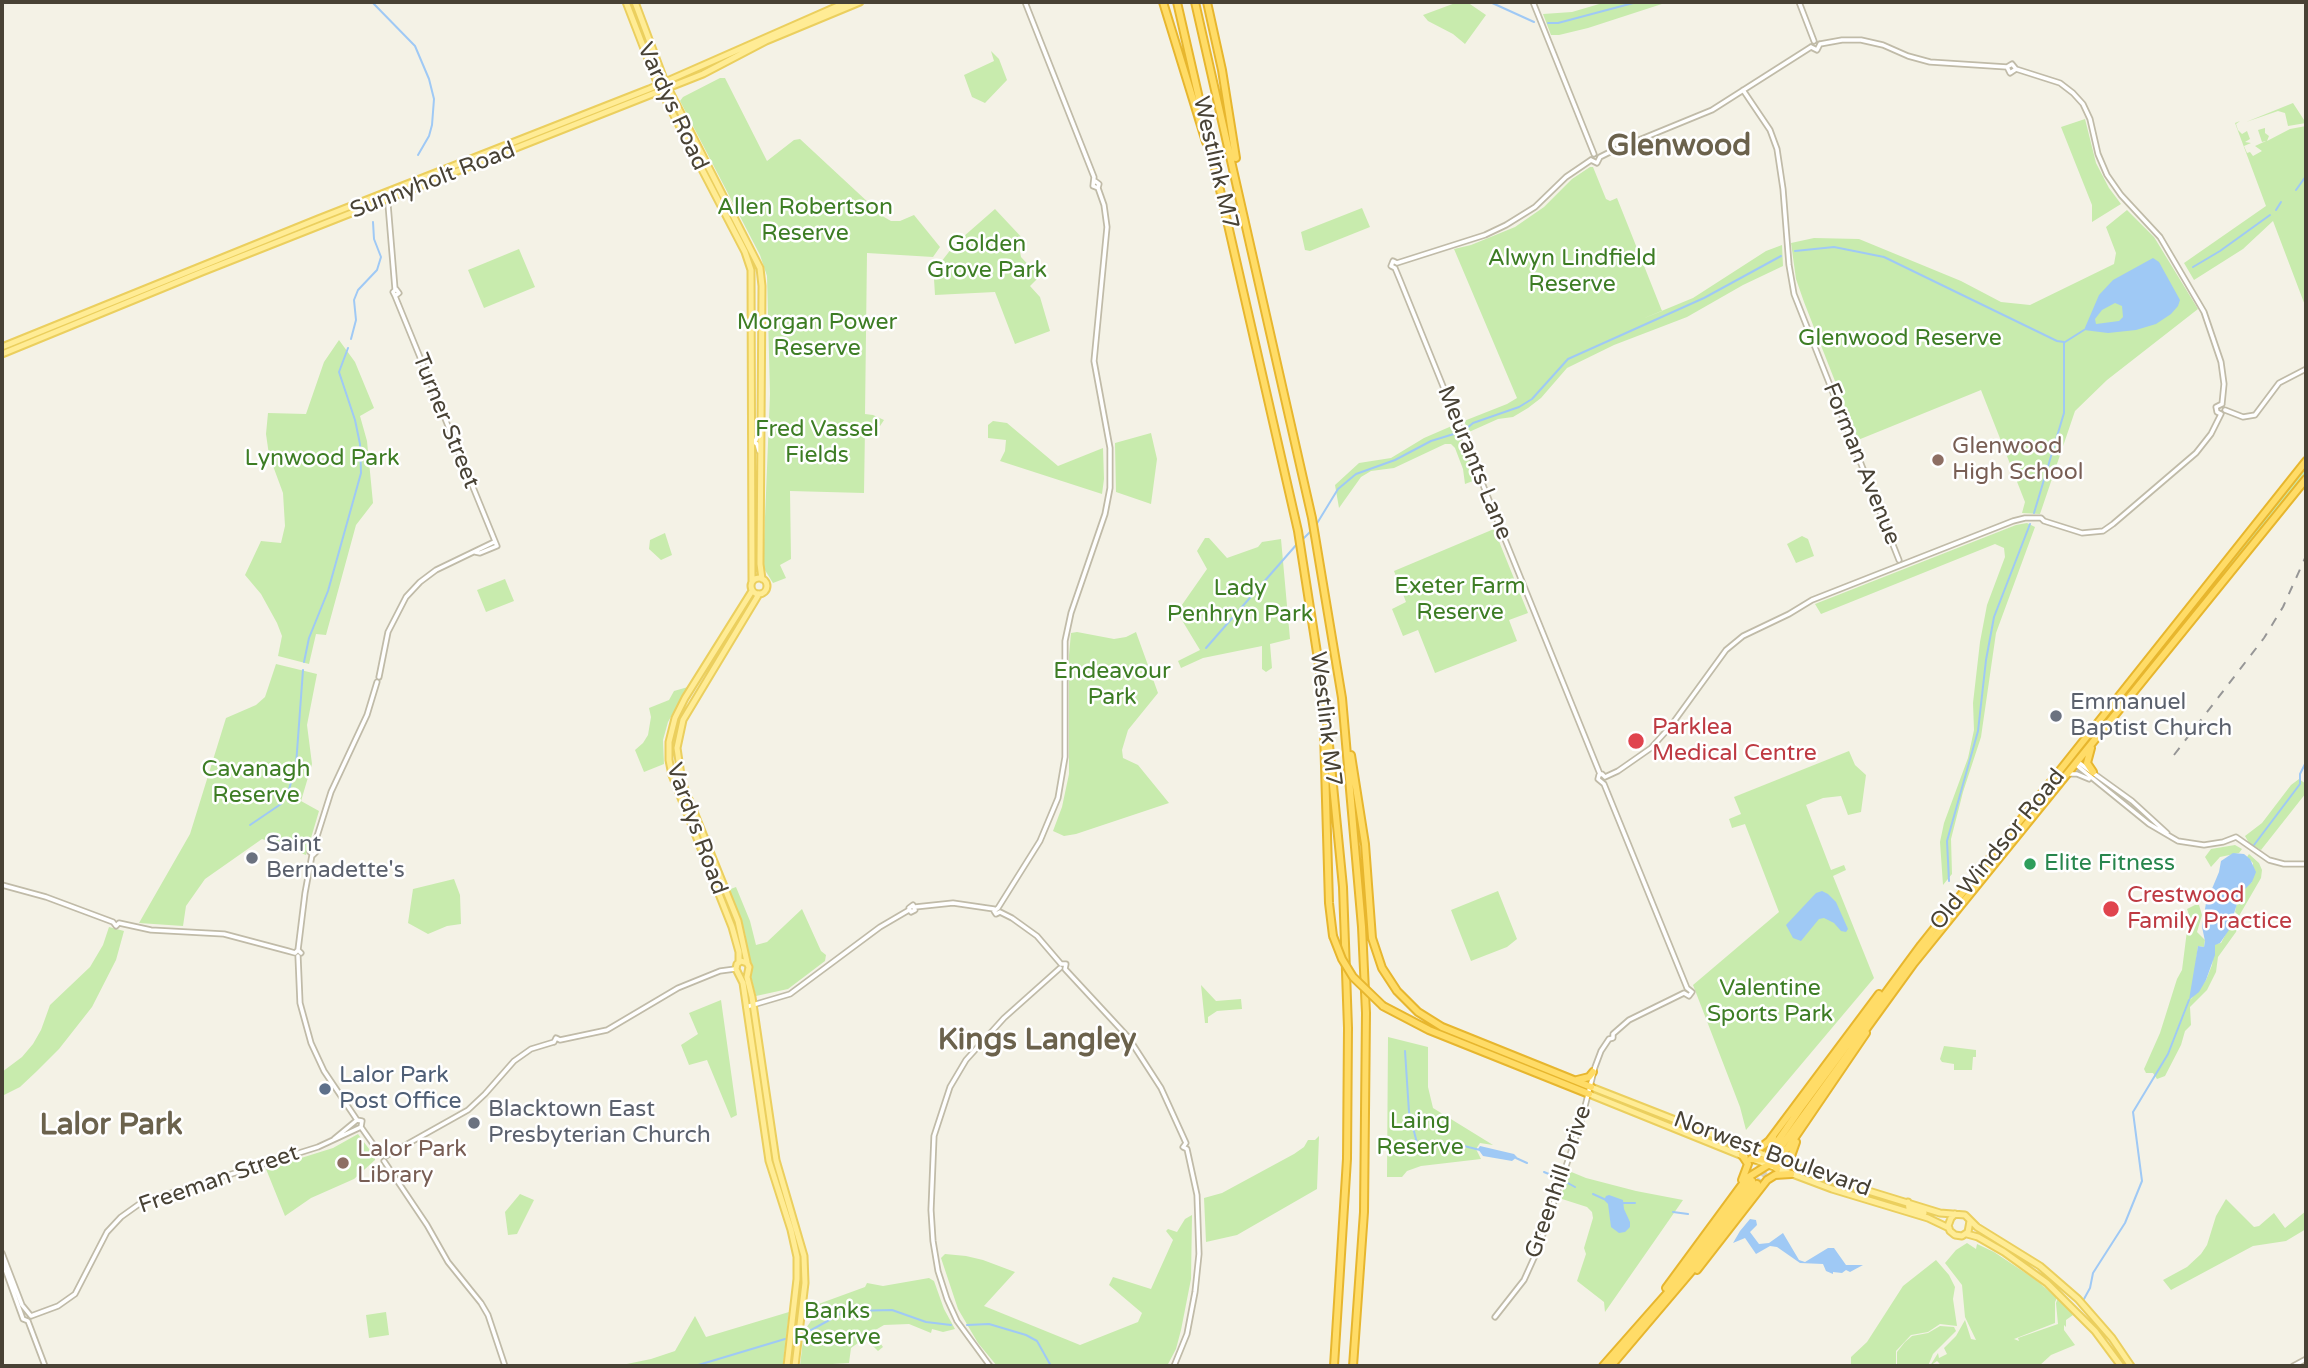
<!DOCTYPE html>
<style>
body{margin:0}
#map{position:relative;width:2308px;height:1368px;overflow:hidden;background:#f4f2e6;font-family:"Varela Round",sans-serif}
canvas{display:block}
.frame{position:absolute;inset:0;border:4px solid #484235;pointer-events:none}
</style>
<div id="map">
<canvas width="2308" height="1368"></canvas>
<div class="frame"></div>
</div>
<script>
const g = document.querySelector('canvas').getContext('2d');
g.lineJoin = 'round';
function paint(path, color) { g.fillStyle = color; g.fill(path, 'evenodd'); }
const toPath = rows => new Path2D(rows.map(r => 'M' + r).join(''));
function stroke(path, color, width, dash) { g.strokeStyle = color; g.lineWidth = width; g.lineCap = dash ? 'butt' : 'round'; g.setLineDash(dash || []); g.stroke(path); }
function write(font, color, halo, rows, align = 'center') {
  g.font = font + ' "Varela Round",sans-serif'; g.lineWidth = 5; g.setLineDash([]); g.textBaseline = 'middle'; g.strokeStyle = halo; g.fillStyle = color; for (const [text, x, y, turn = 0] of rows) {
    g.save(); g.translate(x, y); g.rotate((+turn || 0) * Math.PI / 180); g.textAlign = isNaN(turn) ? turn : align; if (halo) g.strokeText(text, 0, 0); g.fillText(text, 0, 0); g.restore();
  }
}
paint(toPath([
 [1458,2,1467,2,1486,15,1465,44,1453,34,1428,21,1423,15],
 [1606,2,1668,2,1588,28,1559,35,1551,35,1543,14,1572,12],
 [991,51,999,59,1007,80,985,103,972,97,964,75,994,61],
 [720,78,725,78,767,161,794,140,800,139,884,217,891,221,900,221,914,215,940,247,933,257,867,253,865,414,873,415,884,420,880,426,865,428,864,493,790,491,791,559,780,565,786,578,773,583,763,567,770,394,767,276,760,255,680,101,683,97],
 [2293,103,2306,123,2288,126,2285,113,2278,111,2246,122],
 [2085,119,2096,163,2109,188,2121,204,2092,222,2092,205,2061,127],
 [2240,121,2236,124,2238,130,2242,134,2247,131,2250,139,2245,142,2251,143,2244,146,2247,153,2250,152,2253,156,2262,151,2255,146,2266,141,2262,142,2258,130,2265,128,2265,133,2269,136,2267,141,2290,129,2306,126,2306,308,2273,221,2243,249,2194,280,2184,263,2266,206,2235,123],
 [1590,167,1593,167,1606,199,1610,201,1617,198,1662,311,1642,319,1693,298,1766,251,1782,245,1783,266,1743,285,1687,317,1614,345,1567,368,1541,398,1528,408,1513,417,1498,419,1469,432,1464,421,1507,404,1517,398,1454,249,1471,245,1515,227,1544,207,1572,179],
 [1362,208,1370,227,1310,251,1305,250,1301,232],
 [995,209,1025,241,1019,246,1021,257,1034,271,1036,270,1041,275,1030,286,1040,297,1050,331,1015,344,995,292,935,295,934,279,941,262,955,244],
 [2127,210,2154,237,2198,309,2107,380,2075,411,2040,514,2022,513,2025,502,1981,390,1858,440,1804,302,1796,279,1791,243,1814,238,1859,239,1961,281,2001,302,2030,305,2114,264,2116,253,2106,227],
 [519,249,535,287,484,308,468,270],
 [339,340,355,362,374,408,360,416,367,441,373,503,356,525,326,635,316,634,309,664,278,656,282,636,277,623,261,594,245,575,261,541,281,543,285,526,283,493,269,455,266,434,268,413,306,414,324,362],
 [993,421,1007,423,1058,466,1103,448,1104,479,1102,494,1000,461,1005,451,1006,440,988,438,988,425],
 [1454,425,1478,479,1465,484,1463,469,1455,448,1451,444,1445,444,1394,468,1371,471,1361,477,1339,508,1335,485,1359,463,1391,458,1424,438],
 [1151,433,1157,459,1151,504,1116,492,1115,443],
 [2306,468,2306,475,2077,757,2083,745],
 [2027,523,2035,527,1996,633,1981,737,1963,792,1951,839,1952,874,1943,885,1940,842,1944,823,1968,758,1974,730,1973,703,1980,642,1987,605,2005,557,2004,548,1995,544,1821,614,1815,604,2016,525],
 [1494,529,1528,613,1509,620,1517,641,1435,673,1418,630,1403,636,1392,609,1406,602,1394,571],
 [665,533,672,555,661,560,649,549,650,540],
 [1802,536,1808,539,1814,556,1796,563,1787,544],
 [1205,538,1209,538,1227,558,1258,547,1262,542,1281,539,1290,639,1270,644,1272,668,1266,672,1262,669,1262,646,1203,658,1181,668,1178,661,1200,650,1177,612,1207,569,1197,551],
 [505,579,514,601,486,612,477,590],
 [1077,632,1114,639,1126,637,1136,632,1158,693,1128,730,1122,750,1123,758,1138,765,1169,803,1076,834,1064,836,1053,831,1062,807,1069,774,1069,655,1071,633],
 [276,664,317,674,307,725,312,764,301,801,319,811,306,855,262,839,205,879,186,906,183,926,139,923,190,834,226,718,256,705,265,697],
 [688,687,668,722,663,740,664,764,644,772,635,750,643,743,648,735,651,717,649,708,669,700,674,691],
 [1849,751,1855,765,1866,775,1861,812,1848,815,1841,796,1823,798,1806,805,1831,870,1844,865,1846,870,1833,876,1874,978,1746,1130,1740,1107,1693,985,1779,912,1745,824,1732,828,1729,819,1741,814,1734,797],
 [2299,779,2306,784,2306,793,2261,850,2249,843,2245,836,2262,823,2291,785],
 [2235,845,2242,849,2239,853,2220,857,2211,867,2205,857,2211,849],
 [2249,854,2259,863,2262,870,2261,878,2239,916,2235,912,2237,901,2246,886,2252,882,2253,863,2247,857],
 [454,879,460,895,461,924,447,926,428,934,408,923,413,889],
 [736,887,750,921,756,945,767,942,802,909,821,951,826,955,825,961,788,989,756,996,751,977,751,964,747,955,745,933,728,890],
 [1498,891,1517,939,1507,947,1471,961,1451,910],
 [2195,905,2199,905,2202,915,2197,932,2205,940,2204,947,2198,946,2191,999,2206,980,2212,965,2215,944,2221,943,2232,922,2238,926,2236,932,2218,957,2216,972,2207,990,2190,1007,2191,1025,2185,1031,2181,1045,2165,1076,2157,1079,2153,1073,2146,1073,2144,1069,2160,1033,2177,979,2182,970,2189,915,2187,909],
 [109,927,124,931,116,960,92,1007,59,1049,37,1071,20,1087,2,1096,2,1072,22,1057,33,1044,41,1030,50,1005,90,967,103,945],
 [1201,985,1216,1001,1241,999,1242,1009,1217,1011,1208,1017,1208,1023,1205,1023],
 [721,1000,737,1115,731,1118,707,1060,689,1065,681,1045,698,1034,689,1013],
 [1388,1037,1428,1047,1428,1087,1433,1108,1493,1145,1480,1143,1476,1149,1481,1159,1421,1166,1407,1171,1402,1177,1387,1177],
 [1944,1046,1976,1050,1976,1057,1973,1057,1972,1070,1954,1070,1954,1064,1942,1062,1940,1059],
 [358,1134,375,1157,375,1160,354,1179,311,1198,285,1216,266,1169,333,1148],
 [1319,1136,1317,1189,1237,1235,1206,1242,1204,1198,1222,1193,1294,1154,1304,1147,1308,1140,1315,1140],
 [1569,1171,1586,1178,1636,1191,1683,1200,1605,1312,1604,1302,1577,1281,1586,1254,1584,1248,1593,1218,1592,1212,1587,1207,1562,1199,1561,1196],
 [520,1194,534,1200,517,1234,508,1235,505,1212],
 [2226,1199,2254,1227,2259,1226,2274,1213,2285,1228,2306,1211,2306,1229,2286,1241,2253,1246,2171,1290,2163,1280,2187,1267,2201,1254,2207,1245,2216,1216],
 [1192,1215,1191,1279,1181,1330,1176,1349,1167,1366,997,1366,978,1343,958,1309,941,1258,945,1254,966,1256,983,1260,1015,1272,984,1306,1080,1345,1138,1322,1142,1313,1109,1285,1113,1277,1151,1289,1173,1240,1166,1231,1168,1229,1177,1232,1185,1219],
 [1967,1243,1976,1249,1977,1244,1994,1252,2036,1280,2057,1298,2055,1302,2055,1323,2014,1339,2019,1341,2018,1338,2058,1324,2056,1303,2058,1298,2072,1312,2073,1315,2066,1320,2066,1327,2064,1325,2064,1330,2075,1345,2051,1355,2039,1366,1942,1366,1937,1361,1930,1366,1938,1353,1939,1358,1947,1354,1944,1348,1956,1336,1965,1320,1971,1339,1976,1340,1965,1317,1962,1285,1945,1263,1956,1250],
 [1936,1260,1949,1275,1955,1287,1953,1299,1957,1326,1940,1324,1928,1332,1911,1335,1896,1351,1896,1366,1851,1366,1851,1357,1867,1342,1903,1286],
 [929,1278,934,1281,944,1309,955,1329,943,1332,932,1329,931,1333,909,1324,884,1325,872,1332,883,1347,878,1351,865,1338,851,1348,849,1363,800,1366,804,1331,811,1321,813,1306,865,1287,867,1283,883,1286],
 [386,1312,389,1335,369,1338,366,1315],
 [789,1312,783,1365,617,1366,651,1359,675,1351,695,1316,706,1337],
 [1940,1326,1954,1327,1956,1331,1933,1354,1928,1366,1897,1366,1897,1352,1905,1342,1912,1336,1928,1333]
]), '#c8ebad');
paint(toPath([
 [2153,258,2159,262,2180,300,2178,306,2171,314,2156,324,2136,330,2108,333,2084,330,2099,295,2113,280],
 [2115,303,2122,306,2123,317,2119,321,2096,324,2095,319,2102,310],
 [2233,853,2244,854,2250,859,2256,872,2252,882,2240,894,2229,930,2220,943,2215,945,2215,955,2206,980,2199,992,2189,1000,2198,946,2204,947,2205,941,2202,927,2206,903,2219,872,2221,861],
 [1822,891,1828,894,1836,902,1848,929,1846,932,1841,931,1834,923,1824,918,1819,919,1801,941,1793,938,1786,925,1816,893],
 [1480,1146,1514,1154,1517,1157,1512,1161,1483,1156,1478,1149],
 [1609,1195,1623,1200,1624,1209,1630,1222,1630,1227,1625,1232,1619,1233,1611,1227,1608,1204,1604,1200,1606,1196],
 [1750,1219,1756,1220,1757,1225,1750,1232,1759,1244,1769,1243,1783,1233,1799,1260,1805,1262,1828,1248,1834,1248,1846,1265,1863,1265,1850,1272,1846,1270,1842,1273,1833,1272,1833,1274,1826,1271,1823,1264,1800,1263,1777,1247,1770,1246,1756,1254,1745,1238,1733,1243,1740,1231]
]), '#9fc9f5');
stroke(toPath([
 [372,2,415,46,429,79,434,99,432,125,429,136,418,155],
 [1490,2,1534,22],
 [1548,23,1558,23,1637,2],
 [2296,190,2306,176],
 [2276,210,2281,202],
 [1795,251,1834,247,1884,257,2057,341,2064,342],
 [2193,267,2220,251,2270,215],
 [351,339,356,320,354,300,358,290,377,270,381,257,374,239,373,222],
 [2065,342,2084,330],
 [1466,429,1473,423,1519,407,1532,399,1568,359,1704,298,1781,256],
 [2034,513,2064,413,2064,343],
 [1316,525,1338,489,1356,474,1395,460,1431,441,1457,433],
 [1302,540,1312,530],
 [1206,648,1297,544],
 [304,662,309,638,328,591,361,473,360,444,355,420,339,372,348,348],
 [250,825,281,804,288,793,296,765,303,670],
 [2254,845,2300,784,2300,774,2306,762],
 [1949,881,1947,841,1978,731,1986,660,1994,617,2030,524],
 [1405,1051,1409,1112,1417,1143,1460,1145,1480,1150],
 [1516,1158,1527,1163],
 [1544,1172,1556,1177],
 [1566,1182,1575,1187],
 [1593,1194,1604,1199],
 [1623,1203,1635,1203],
 [1673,1212,1688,1214],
 [2084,1299,2090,1288,2093,1273,2125,1223,2142,1181,2133,1112,2168,1054,2189,1000],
 [967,1325,989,1324,1026,1335,1037,1341,1051,1366],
 [804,1334,842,1313,852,1311,892,1310,926,1322,951,1325],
 [695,1366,785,1339]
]), '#9fc9f5', 2);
stroke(toPath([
 [1757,1184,1780,1148]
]), '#d2cfc3', 6, [6, 3]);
const minor = toPath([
 [1025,2,1094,177,1093,186,1098,188],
 [1533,2,1594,154],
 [1799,2,1814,41],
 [1820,44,1842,40,1861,40,1883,45,1908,56,1930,62,2007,67],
 [1811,47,1817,50,1820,44],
 [2007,67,2010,73,2016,69],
 [2007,67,2012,64,2016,69],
 [2016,69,2060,83,2073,93,2083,104,2090,119,2098,154,2107,175,2121,195,2160,237,2204,312,2221,362,2224,384,2222,404],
 [1743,90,1770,130,1777,149,1783,189,1789,265,1794,294,1899,560],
 [1591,160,1597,163,1600,157,1612,151,1712,110,1811,47],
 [1095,181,1099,184,1098,188,1104,205,1107,227,1094,361,1110,448,1110,488,1105,514,1071,613,1065,641,1065,757,1058,798,1040,841,998,908,994,911,996,914,1000,912,1012,918,1037,936,1061,964,1066,964,1065,969,1128,1037,1161,1088,1186,1143,1183,1147,1187,1149,1197,1195,1199,1254,1195,1292,1187,1334,1174,1366],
 [387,192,395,289],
 [1397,263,1393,261,1391,266,1395,268,1400,280,1600,774],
 [1397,263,1485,235,1506,225,1535,207,1566,177,1591,160],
 [396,289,399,293,395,296,393,292,396,289],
 [395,296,497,546,480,553,475,552],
 [2225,410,2243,417,2255,415,2279,383,2306,369],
 [2221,414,2217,412,2216,407,2222,404],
 [759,451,757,444,753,441,756,440,759,423],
 [379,677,388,632,406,597,420,582,436,570,494,542],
 [2078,762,2132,801,2167,833],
 [2075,764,2149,824,2178,841,2204,845,2223,842,2236,837,2269,860,2284,864,2306,864],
 [2070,774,2077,774,2089,779],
 [313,849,331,792,367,715,377,682],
 [313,849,316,852,313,855,310,852,313,849],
 [2,885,46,897,113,922,116,926,119,923,151,930,224,934,288,951,295,953,298,950,301,953],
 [913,905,915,910,911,912,909,908,913,905],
 [915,907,953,903,994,909],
 [298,950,305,893,312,855],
 [298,956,300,1003,311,1043,324,1071,353,1114,357,1120,362,1121,361,1127,380,1154],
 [1687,988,1604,784,1598,779,1599,775,1602,774,1605,777,1618,771,1651,748,1670,727,1726,650,1743,636,1789,614,1812,600,2013,521,2025,518,2041,518,2044,521,2082,533,2103,531,2113,524,2196,453,2211,434,2221,414],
 [746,1007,790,994,880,927,909,910],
 [554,1042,556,1038,560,1040,607,1030,678,988,720,971,735,969],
 [334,1139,357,1120],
 [386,1156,468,1110,485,1094,514,1061,531,1049,554,1042],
 [384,1161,427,1225,448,1262,481,1303,488,1315,505,1366],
 [2,1253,22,1305,31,1316],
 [2,1261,23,1319,28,1321,45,1366],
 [31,1316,58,1306,75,1294,107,1232,121,1217,142,1202,318,1147,361,1127],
 [1495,1317,1524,1280,1538,1249,1581,1122,1595,1067,1601,1051,1609,1039,1613,1038,1613,1034,1629,1020,1684,993,1689,996,1692,992,1687,988],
 [990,1366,957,1321,947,1299,938,1271,933,1241,931,1210,934,1136,950,1087,966,1060,1004,1018,1060,968],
 [2293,1366,2306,1359]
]);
const major = toPath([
 [626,2,658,85,745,252,751,270,752,582],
 [635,2,665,82,760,268,762,286,760,564,762,579],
 [2,347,318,219,649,89,847,2],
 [2,354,202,272,703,74,766,41,860,2],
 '751 586a8 8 0 1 1 16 0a8 8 0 1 1-16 0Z',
 [739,961,739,952,732,927,672,775,669,760,669,742,675,718,685,698,752,591],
 [747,962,738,921,682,782,677,748,683,720,759,594],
 [1591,1087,1770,1157],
 [1589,1094,1745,1157],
 [1755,1160,1832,1189,1928,1218,1949,1228],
 [1792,1165,1823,1177,1940,1213,1965,1215,1977,1227,2040,1266,2078,1299,2112,1338,2131,1366],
 [1908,1202,1909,1208,1924,1213],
 [1955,1214,1951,1218,1948,1226,1950,1231,1955,1235,1962,1236,1968,1232,1970,1221],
 [1967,1234,1978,1237,2004,1252,2047,1283,2095,1331,2121,1366],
 [787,1366,797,1279,797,1257,791,1230,769,1161,743,983,736,969,737,964,741,961,747,963,749,967,747,977,752,997,776,1160,804,1256,805,1283,795,1366]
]);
const highway = toPath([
 [1163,2,1206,142],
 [1177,2,1298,531,1325,704,1343,887,1348,1028,1347,1159,1334,1366],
 [1195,2,1312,518,1342,698,1362,927,1366,1013,1364,1212,1353,1366],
 [1207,2,1222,70,1236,158],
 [1324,732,1329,903,1333,936],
 [2091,748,2087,763,2093,772],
 [1351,755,1365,844,1372,938,1382,968,1397,991,1418,1012,1442,1027,1591,1087],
 [1383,1006,1429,1030,1589,1094],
 [1577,1080,1589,1077,1593,1072],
 [1773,1137,1769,1157,1777,1169],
 [1775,1145,1800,1109,1921,945,2306,461],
 [1780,1148,1914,963,2306,479],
 [1750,1150,1760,1148,1769,1141,1879,994],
 [1742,1155,1748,1164,1742,1180],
 [1751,1159,1771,1160,1787,1149,1866,1033],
 [1794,1166,1790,1159,1796,1142],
 [1697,1270,1767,1180,1775,1175,1791,1174],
 [1666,1288,1747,1178,1768,1165,1787,1163],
 [1603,1366,1677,1282,1752,1181],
 [1611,1366,1695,1267,1757,1184]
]);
stroke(minor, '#c0bba8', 7);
stroke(major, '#ebcf5e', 9);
stroke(highway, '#e7b62e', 10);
stroke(minor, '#fff', 3.5);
stroke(major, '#ffec95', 5);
stroke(highway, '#ffdc67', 6);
stroke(toPath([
 [2174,755,2264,638,2283,607,2306,556]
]), '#969696', 2, [9, 9]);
const highwayBridge = toPath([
 [1333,936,1342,959,1353,977,1383,1006]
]);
stroke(highwayBridge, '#e7b62e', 10, []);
stroke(highwayBridge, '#ffdc67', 6);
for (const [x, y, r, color] of [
 [1938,460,7,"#8d6e63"],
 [2056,716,7,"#6b7280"],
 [1636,741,9,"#e0444e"],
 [252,858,7,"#6b7280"],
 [2030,864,7,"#2e9e5b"],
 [2111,909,9,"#e0444e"],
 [325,1089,7,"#5c6f8a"],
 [474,1123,7,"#6b7280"],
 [343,1163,7,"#8d6e63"]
]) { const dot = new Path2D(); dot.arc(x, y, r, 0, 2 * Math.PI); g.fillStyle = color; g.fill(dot); stroke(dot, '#fff', 2.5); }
write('23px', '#484235', '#fff', [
 ["Vardys Road",672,107,65],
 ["Westlink M7",1215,163,77],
 ["Sunnyholt Road",433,181,-21],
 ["Turner Street",445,421,68],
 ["Meurants Lane",1474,463,68],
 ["Forman Avenue",1861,464,68],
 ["Westlink M7",1325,719,83],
 ["Vardys Road",696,829,70],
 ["Old Windsor Road",1998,850,-51],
 ["Norwest Boulevard",1772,1155,20],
 ["Freeman Street",219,1180,-19],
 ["Greenhill Drive",1559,1182,-71]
]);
write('23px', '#3d7d24', '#fff', [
 ["Allen Robertson",805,208],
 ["Reserve",805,234],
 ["Golden",987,245],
 ["Grove Park",987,271],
 ["Alwyn Lindfield",1572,259],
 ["Reserve",1572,285],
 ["Morgan Power",817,323],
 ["Reserve",817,349],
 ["Glenwood Reserve",1900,339],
 ["Fred Vassel",817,430],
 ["Fields",817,456],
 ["Lynwood Park",322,459],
 ["Exeter Farm",1460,587],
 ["Reserve",1460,613],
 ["Lady",1240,589],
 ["Penhryn Park",1240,615],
 ["Endeavour",1112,672],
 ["Park",1112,698],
 ["Cavanagh",256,770],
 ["Reserve",256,796],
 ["Valentine",1770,989],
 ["Sports Park",1770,1015],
 ["Laing",1420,1122],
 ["Reserve",1420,1148],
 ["Banks",837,1312],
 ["Reserve",837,1338]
]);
write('23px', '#785e54', '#fff', [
 ["Glenwood",1952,447],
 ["High School",1952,473],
 ["Lalor Park",357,1150],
 ["Library",357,1176]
], 'left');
write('23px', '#5b616d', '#fff', [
 ["Emmanuel",2070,703],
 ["Baptist Church",2070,729],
 ["Saint",266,845],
 ["Bernadette's",266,871],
 ["Blacktown East",488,1110],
 ["Presbyterian Church",488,1136]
], 'left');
write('23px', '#be3a42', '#fff', [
 ["Parklea",1652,728],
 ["Medical Centre",1652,754],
 ["Crestwood",2127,896],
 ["Family Practice",2127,922]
], 'left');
write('23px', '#27864d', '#fff', [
 ["Elite Fitness",2044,864]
], 'left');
write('23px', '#4e5e75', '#fff', [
 ["Lalor Park",339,1076],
 ["Post Office",339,1102]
], 'left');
write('bold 30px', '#6b624c', '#fff', [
 ["Glenwood",1679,147],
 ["Kings Langley",1037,1041],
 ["Lalor Park",111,1126]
]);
</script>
